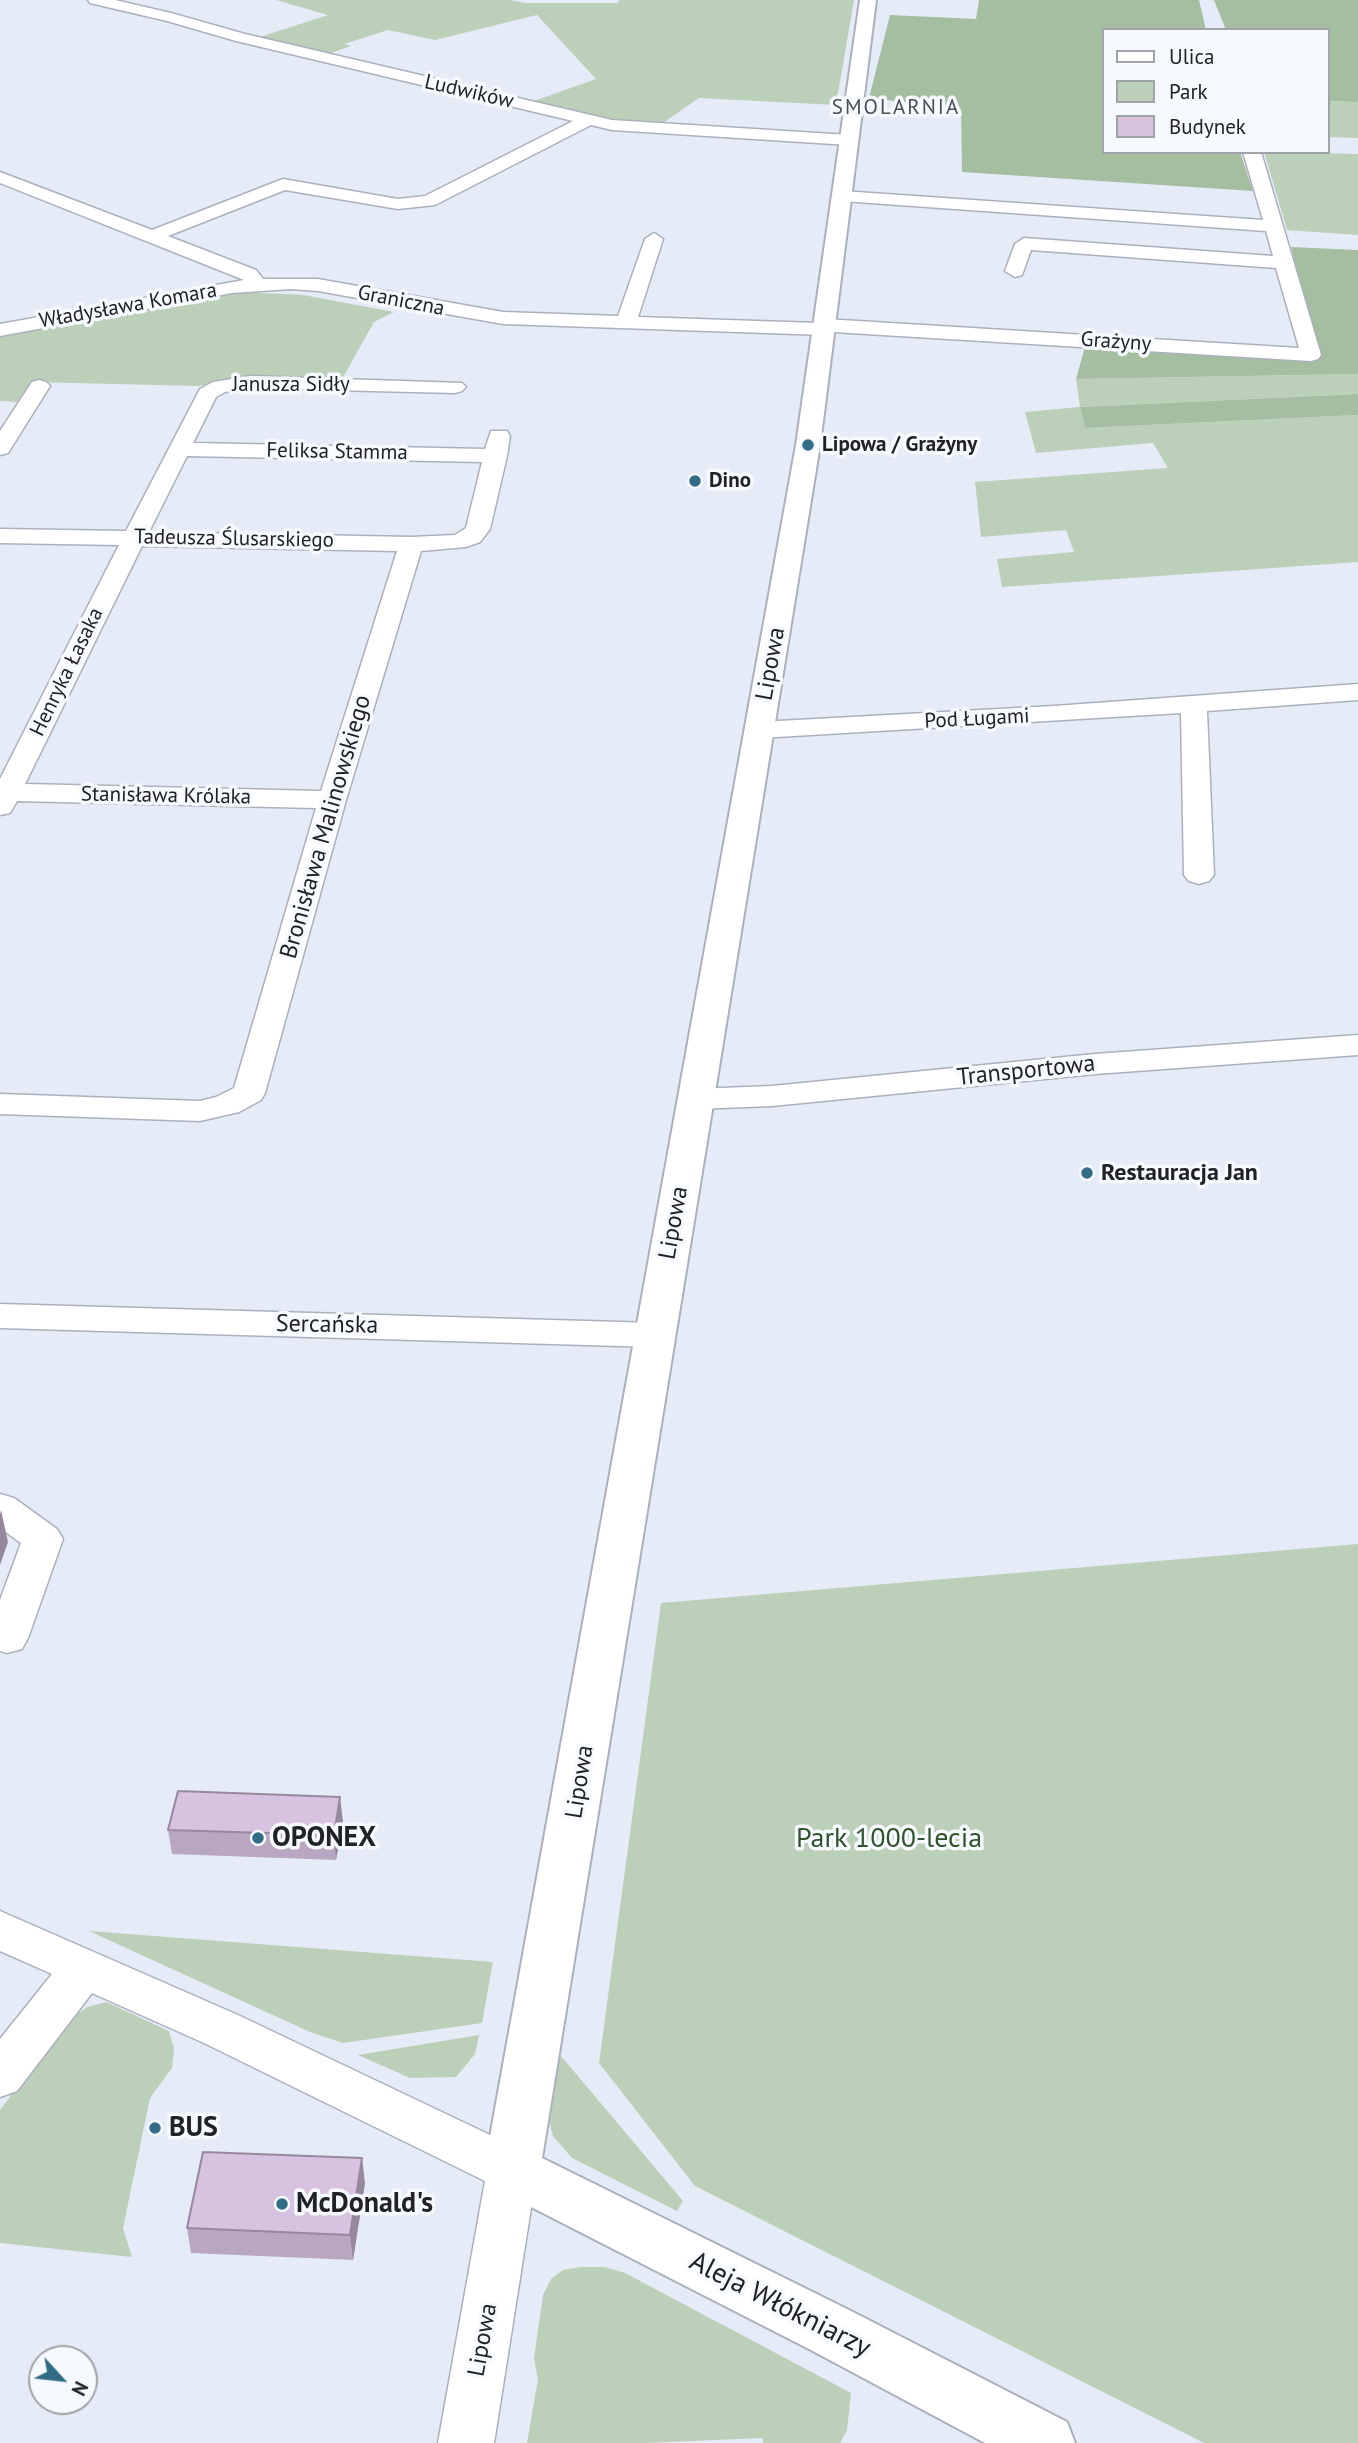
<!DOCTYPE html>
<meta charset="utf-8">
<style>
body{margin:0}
#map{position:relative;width:1358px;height:2443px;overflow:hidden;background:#e5ebf7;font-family:"PT Sans",sans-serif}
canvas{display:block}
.legend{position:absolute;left:1102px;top:28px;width:228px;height:126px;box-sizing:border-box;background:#f6f9fd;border:2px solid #a0a3a7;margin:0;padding:9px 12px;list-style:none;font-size:21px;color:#202226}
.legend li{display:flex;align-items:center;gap:14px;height:35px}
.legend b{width:35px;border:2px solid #a0a3a7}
.north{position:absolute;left:28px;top:2345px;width:70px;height:70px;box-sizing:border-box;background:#f6f9fd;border:2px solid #a0a3a7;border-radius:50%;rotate:117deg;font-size:19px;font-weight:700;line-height:28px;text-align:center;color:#202226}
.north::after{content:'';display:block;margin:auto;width:24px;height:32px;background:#336c86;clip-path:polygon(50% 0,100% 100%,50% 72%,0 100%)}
</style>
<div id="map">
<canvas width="1358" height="2443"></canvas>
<ul class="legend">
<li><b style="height:9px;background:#fff"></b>Ulica</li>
<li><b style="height:19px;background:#bccfb9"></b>Park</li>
<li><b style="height:19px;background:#d7c2e0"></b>Budynek</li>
</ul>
<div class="north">N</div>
</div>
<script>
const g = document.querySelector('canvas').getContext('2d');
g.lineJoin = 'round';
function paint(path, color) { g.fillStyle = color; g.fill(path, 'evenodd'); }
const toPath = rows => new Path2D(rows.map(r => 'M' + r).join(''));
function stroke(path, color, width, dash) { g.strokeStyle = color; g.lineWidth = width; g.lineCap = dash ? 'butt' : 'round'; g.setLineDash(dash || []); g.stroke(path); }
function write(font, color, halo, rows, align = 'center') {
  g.font = font + ' "PT Sans",sans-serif'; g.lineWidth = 7; g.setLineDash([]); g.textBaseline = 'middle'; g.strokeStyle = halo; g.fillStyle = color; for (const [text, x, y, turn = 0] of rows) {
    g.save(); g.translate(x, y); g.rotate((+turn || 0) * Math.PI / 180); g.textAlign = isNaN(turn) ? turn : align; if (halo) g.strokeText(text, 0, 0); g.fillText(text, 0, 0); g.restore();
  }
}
paint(toPath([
 [276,0,509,0,525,3,618,3,619,0,854,0,836,105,699,98,657,127,607,121,531,102,596,79,537,15,435,40,388,30,344,44,351,46,331,53,260,37,328,15],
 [1328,101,1358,102,1358,138,1328,137],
 [1264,152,1358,154,1358,235,1287,230],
 [240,292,303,295,394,312,374,322,341,381,245,377,199,386,31,382,17,402,0,401,0,335],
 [1358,374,1358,394,1080,407,1085,428,1358,415,1358,562,1002,587,997,559,1074,552,1066,530,981,537,975,482,1168,468,1153,443,1036,453,1025,412,1080,407,1076,379],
 [1358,1544,1358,2443,1204,2443,695,2186,599,2063,661,1603],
 [89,1931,493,1962,482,2023,343,2043,310,2032],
 [106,2002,169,2031,174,2049,172,2068,150,2098,123,2228,132,2257,0,2243,0,2110,67,2021,87,2007],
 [479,2035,475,2054,456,2077,410,2078,358,2055],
 [556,2050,683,2201,677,2211,572,2158,553,2136,546,2109],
 [581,2267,605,2267,625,2273,851,2393,847,2430,840,2443,763,2443,763,2438,645,2443,527,2443,538,2379,534,2358,543,2295,551,2279,563,2270]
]), '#bccfb9');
paint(toPath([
 [979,0,1199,0,1206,30,1104,30,1104,152,1240,152,1253,191,962,172,961,109,869,98,890,15,976,19],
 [1214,0,1358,0,1358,102,1328,101,1328,30,1226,30],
 [1291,247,1358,250,1358,374,1076,379,1086,343,1319,357],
 [1358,394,1358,415,1085,428,1080,407]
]), '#a5bea2');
const minor = toPath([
 [88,0,115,0,171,13,245,34,612,120,849,135,857,140,849,145,612,130,591,125,435,205,398,209,285,190,168,236,256,270,263,279,318,279,503,312,618,316,645,239,654,233,663,239,638,317,817,323,825,319,1299,348,1276,268,1031,250,1022,275,1015,277,1005,271,1015,244,1024,238,1273,256,1266,231,842,201,833,196,842,191,1263,220,1243,152,1261,152,1321,355,1318,359,1311,361,833,332,825,335,503,324,318,291,291,289,232,293,0,336,0,324,244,280,0,183,0,172,152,230,283,179,398,199,425,196,573,121,236,41,167,21,90,3,88,0],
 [250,376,462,383,466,387,462,391,455,393,250,388,225,392,216,397,193,443,485,449,491,431,507,431,510,436,507,456,490,529,480,542,466,547,421,551,346,800,265,1093,261,1100,239,1112,200,1121,0,1114,0,1094,200,1101,216,1097,234,1088,316,808,17,801,10,813,0,815,0,779,119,545,0,543,0,529,126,531,200,389,213,382,250,376],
 [187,456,482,462,466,528,455,535,411,537,149,532,187,456],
 [142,546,397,551,321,791,25,784,142,546],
 [39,380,46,382,50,386,8,453,0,455,0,431,32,382,39,380],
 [1358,684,1358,700,1207,711,1214,875,1209,881,1199,884,1189,881,1184,875,1181,713,760,738,751,736,747,730,751,724,760,722,1054,706,1358,684],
 [1358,1035,1358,1055,1095,1074,772,1106,695,1109,683,1106,679,1099,683,1092,695,1089,772,1086,1095,1054,1358,1035],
 [0,1304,655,1323,668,1327,673,1335,668,1343,655,1347,0,1328,0,1304],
 [0,1494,14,1498,57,1529,63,1539,28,1638,22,1649,7,1653,0,1651,0,1600,21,1543,0,1528,0,1494],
 [0,1911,238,2015,530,2154,537,2170,494,2443,438,2443,485,2181,204,2043,92,1993,17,2091,0,2097,0,2039,52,1974,0,1951,0,1911]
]);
const major = toPath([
 [860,0,876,0,820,445,542,2158,853,2312,1067,2422,1075,2443,985,2443,811,2350,492,2187,484,2170,796,445,860,0]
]);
stroke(minor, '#abb1bc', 3);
stroke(major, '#abb1bc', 4);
paint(minor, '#fff');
paint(major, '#fff');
paint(toPath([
 [343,1822,336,1860,172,1854,168,1830],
 [365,2183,353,2260,191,2253,187,2228]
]), '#b9a7c1');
paint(toPath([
 [1,1510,8,1542,0,1565,0,1514],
 [340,1797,343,1822,336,1860,334,1835],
 [362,2158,365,2183,353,2260,350,2235]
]), '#96889d');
const building = toPath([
 [178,1791,340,1797,334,1835,168,1830,178,1791],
 [203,2152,362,2158,350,2235,187,2228,203,2152]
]);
paint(building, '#d7c2e0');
stroke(building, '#96889d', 2);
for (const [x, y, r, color] of [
 [808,445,7,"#336c86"],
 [695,481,7,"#336c86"],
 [1087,1173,7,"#336c86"],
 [258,1838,7,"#336c86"],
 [155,2128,7,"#336c86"],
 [282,2204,7,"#336c86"]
]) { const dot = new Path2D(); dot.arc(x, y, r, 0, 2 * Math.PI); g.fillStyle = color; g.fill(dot); stroke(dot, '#f6f9fd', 2.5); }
write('21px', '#202226', '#f6f9fd', [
 ["Ludwików",469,92,13],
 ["Graniczna",401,301,11],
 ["Władysława Komara",128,306,-10],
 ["Grażyny",1116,342,4],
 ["Janusza Sidły",291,385],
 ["Feliksa Stamma",337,452,1],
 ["Tadeusza Ślusarskiego",234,539,1],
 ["Henryka Łasaka",67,672,-64],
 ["Pod Ługami",977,719,-3],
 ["Stanisława Królaka",166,796,1]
]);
g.letterSpacing = '2px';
write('21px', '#494e57', '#f6f9fd', [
 ["SMOLARNIA",896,108]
]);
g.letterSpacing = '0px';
write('bold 21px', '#202226', '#f6f9fd', [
 ["Lipowa / Grażyny",822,445],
 ["Dino",709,481]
], 'left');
write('24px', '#202226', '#f6f9fd', [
 ["Lipowa",771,664,-80],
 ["Bronisława Malinowskiego",326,827,-74],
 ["Transportowa",1026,1071,-6],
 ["Lipowa",674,1223,-80],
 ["Sercańska",327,1325,1],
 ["Lipowa",580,1782,-81],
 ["Lipowa",483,2340,-80]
]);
write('bold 24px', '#202226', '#f6f9fd', [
 ["Restauracja Jan",1101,1173]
], 'left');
write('bold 28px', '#202226', '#f6f9fd', [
 ["OPONEX",272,1838],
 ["BUS",169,2128],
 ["McDonald's",296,2204]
], 'left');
write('28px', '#2f532b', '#f6f9fd', [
 ["Park 1000-lecia",889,1839]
]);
write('28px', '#202226', '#f6f9fd', [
 ["Aleja Włókniarzy",780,2305,27]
]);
</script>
